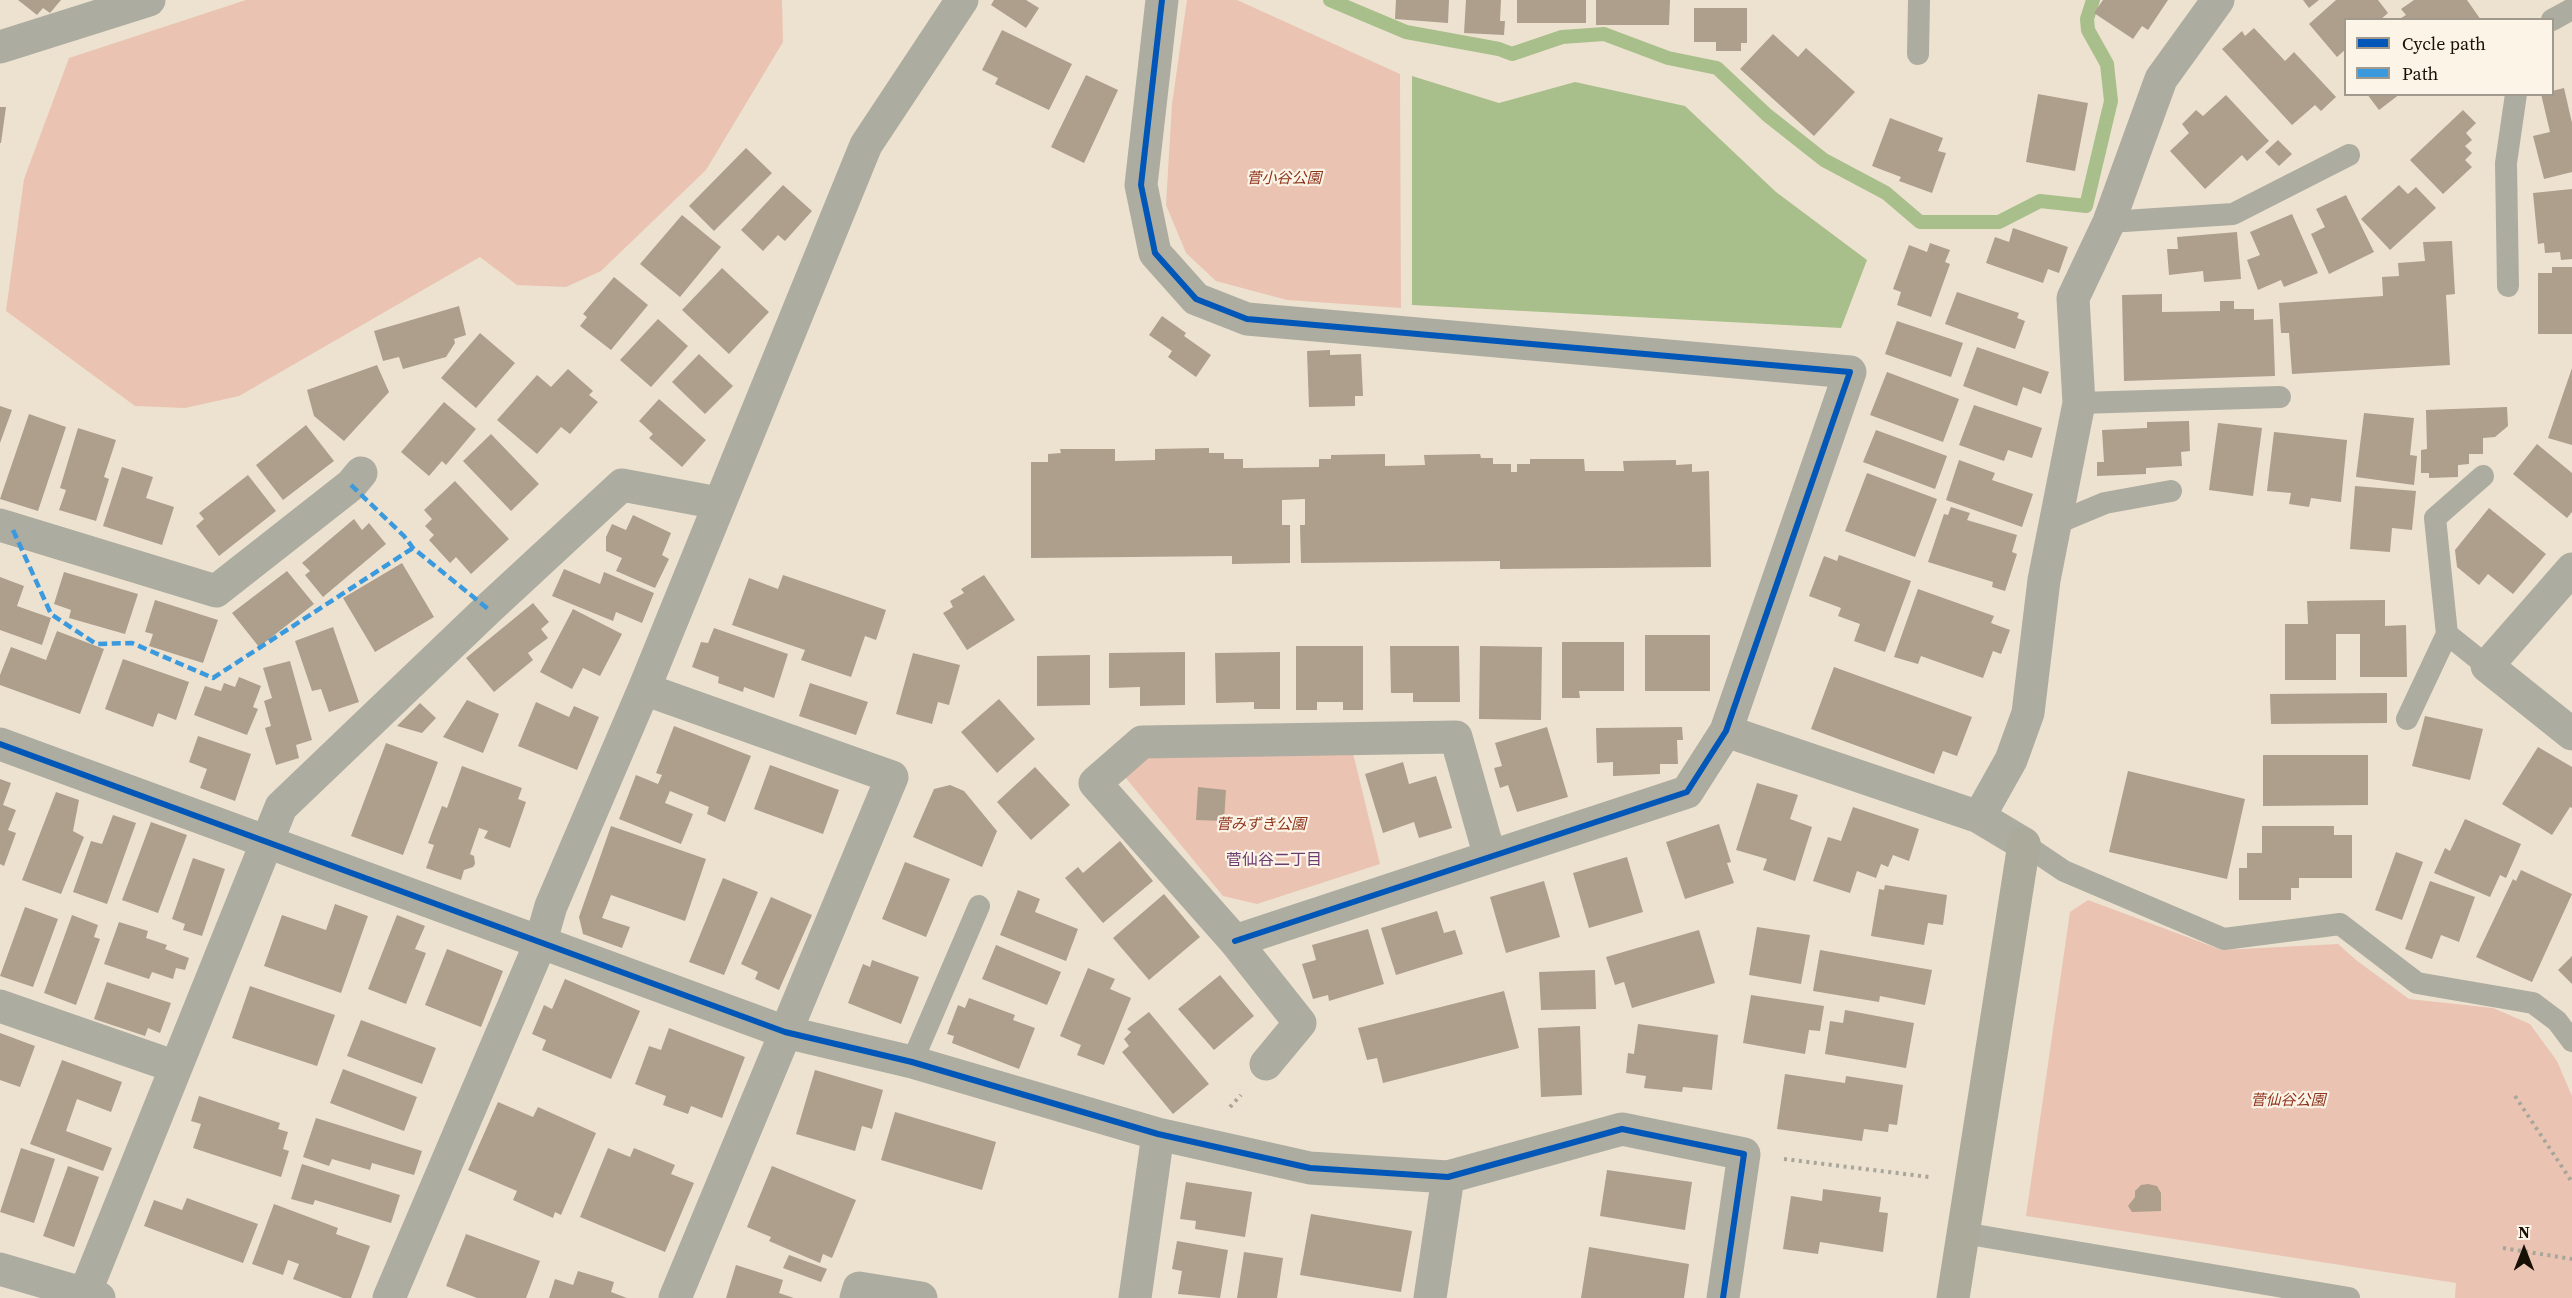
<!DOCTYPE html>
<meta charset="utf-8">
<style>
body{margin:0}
#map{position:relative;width:2572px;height:1298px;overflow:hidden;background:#ede2d0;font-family:"Source Serif 4",serif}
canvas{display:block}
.legend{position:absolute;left:2344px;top:18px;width:210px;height:78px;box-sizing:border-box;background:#fcf5e7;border:2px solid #a0998d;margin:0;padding:8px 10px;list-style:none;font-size:18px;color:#161005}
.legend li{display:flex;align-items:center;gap:12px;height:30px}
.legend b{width:30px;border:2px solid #a0998d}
.north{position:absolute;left:2494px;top:1220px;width:60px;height:60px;-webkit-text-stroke:4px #fcf5e7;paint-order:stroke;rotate:0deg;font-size:16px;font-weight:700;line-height:24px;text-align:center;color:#161005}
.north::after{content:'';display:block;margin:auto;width:21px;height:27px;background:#161005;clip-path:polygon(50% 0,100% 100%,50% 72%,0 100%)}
</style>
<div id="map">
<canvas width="2572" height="1298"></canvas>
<ul class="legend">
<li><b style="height:8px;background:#0057b8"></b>Cycle path</li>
<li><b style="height:8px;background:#3b9add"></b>Path</li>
</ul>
<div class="north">N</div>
</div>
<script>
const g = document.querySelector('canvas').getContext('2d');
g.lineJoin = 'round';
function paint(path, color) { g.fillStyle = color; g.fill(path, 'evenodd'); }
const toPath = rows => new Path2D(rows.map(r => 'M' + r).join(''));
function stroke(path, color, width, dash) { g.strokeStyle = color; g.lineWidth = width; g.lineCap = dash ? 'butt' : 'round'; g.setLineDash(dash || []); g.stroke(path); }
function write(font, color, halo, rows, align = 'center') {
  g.font = font + ' "Source Serif 4","Noto Sans JP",serif'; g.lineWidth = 4.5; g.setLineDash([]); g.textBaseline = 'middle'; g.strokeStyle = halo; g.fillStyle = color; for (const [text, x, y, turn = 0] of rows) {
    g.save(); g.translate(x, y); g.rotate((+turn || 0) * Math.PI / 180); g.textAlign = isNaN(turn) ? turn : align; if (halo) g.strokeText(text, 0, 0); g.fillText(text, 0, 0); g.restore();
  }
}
paint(toPath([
 [246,0,782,0,783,42,706,170,601,271,566,287,517,285,480,257,239,396,185,408,135,406,6,311,24,179,69,58],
 [1187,0,1237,0,1400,74,1401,308,1287,300,1216,281,1186,253,1166,205,1172,104],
 [1151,753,1353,753,1380,864,1257,904,1223,896,1125,777],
 [2088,900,2222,950,2338,944,2356,960,2409,999,2493,1008,2530,1024,2557,1061,2572,1096,2572,1298,2455,1298,2456,1283,2026,1216,2070,912]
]), '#eac3b3');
paint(toPath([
 [1412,76,1499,103,1575,82,1685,106,1776,192,1867,260,1841,328,1412,305]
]), '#a9bf8b');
stroke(toPath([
 [1330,0,1406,32,1499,49,1512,54,1562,37,1604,34,1668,58,1717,68,1767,115,1824,160,1886,193,1920,222,1999,222,2040,201,2086,206,2111,101,2107,64,2088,30,2087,19,2093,0]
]), '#a9bf8b', 14);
paint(toPath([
 [18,0,61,0,50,13,43,8,37,15],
 [994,0,1026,0,1039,8,1026,28,991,5],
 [1396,0,1449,0,1448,23,1395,19],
 [1466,0,1501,0,1500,21,1505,21,1504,35,1464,33],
 [1517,0,1586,0,1586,23,1517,23],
 [1596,0,1670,0,1669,25,1596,25],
 [2103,0,2168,0,2148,30,2142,26,2133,39,2094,13],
 [2303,0,2319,0,2309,8],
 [2336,0,2378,0,2388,13,2380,20,2346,20,2346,49,2337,57,2309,24],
 [2414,0,2467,0,2481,20,2398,20,2406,15,2401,9],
 [1694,8,1747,8,1747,43,1741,43,1741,51,1716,51,1716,42,1694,42],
 [2254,28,2285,61,2294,52,2336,97,2321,111,2315,105,2292,125,2222,49,2242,31,2245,36],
 [1002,30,1072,64,1049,110,995,84,998,78,982,70],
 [1773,34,1798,57,1806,48,1855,92,1814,136,1740,69],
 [1086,75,1118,90,1084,163,1051,147],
 [2564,88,2572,123,2572,172,2544,179,2533,136,2550,132,2541,94,2552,94,2552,91],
 [2038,94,2088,103,2075,171,2026,162],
 [2367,94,2400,94,2379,110],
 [2226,95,2269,141,2247,161,2242,155,2205,189,2170,151,2189,133,2182,124,2196,110,2203,116],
 [0,107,6,107,1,143,0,143],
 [2463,110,2476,123,2466,133,2472,140,2465,146,2472,153,2465,160,2472,167,2443,194,2410,160],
 [1890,118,1943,138,1938,151,1946,153,1932,193,1899,181,1901,177,1872,166],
 [2278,140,2292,154,2279,166,2265,152],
 [746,148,772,173,714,231,689,206],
 [783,185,812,211,785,241,778,235,763,251,741,230],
 [2399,185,2408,194,2416,187,2436,208,2390,250,2361,219],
 [2572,189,2572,259,2561,260,2560,252,2545,253,2544,243,2538,244,2533,193],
 [2346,195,2374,252,2329,274,2311,234,2325,227,2316,209],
 [2292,214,2318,273,2284,287,2281,280,2258,290,2247,260,2260,255,2250,232],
 [682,215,721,247,680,297,640,264],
 [2013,228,2068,247,2059,273,2048,269,2043,283,1986,263,1995,237,2009,242],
 [2237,232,2241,279,2204,282,2203,271,2169,275,2167,249,2178,249,2177,237],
 [2452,241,2455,294,2446,295,2450,365,2292,374,2289,333,2281,333,2279,303,2383,296,2382,277,2399,276,2398,263,2425,261,2423,242],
 [1930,243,1950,250,1945,262,1950,264,1931,317,1897,305,1901,292,1893,289,1909,245,1927,252],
 [2552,267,2572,267,2572,334,2538,334,2538,273,2552,273],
 [722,268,769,312,729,354,682,310],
 [614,277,648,305,611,350,580,326,587,317,583,314],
 [1957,292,2019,313,2017,318,2025,321,2015,349,1945,324],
 [2162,294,2162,312,2220,311,2220,301,2234,301,2234,309,2254,309,2254,320,2273,319,2275,376,2124,381,2122,295],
 [459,306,466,335,454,339,455,343,446,357,403,369,399,357,383,361,374,331],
 [1162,316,1186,333,1184,336,1211,355,1196,377,1168,357,1172,351,1149,335],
 [658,319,688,346,651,387,620,360],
 [1897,321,1963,343,1951,377,1885,354],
 [480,333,515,363,476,408,441,378],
 [1977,347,2049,372,2041,394,2023,387,2017,406,1963,386],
 [1330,350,1330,355,1361,354,1363,396,1355,396,1355,406,1309,407,1307,351],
 [699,354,733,386,705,414,672,382],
 [377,365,389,392,344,441,314,416,307,390],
 [2572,368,2572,445,2548,438],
 [568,369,593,391,589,395,598,402,570,434,561,427,537,454,497,420,537,375,551,387],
 [1887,372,1959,399,1943,442,1870,415],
 [659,399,706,440,682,467,649,438,653,434,639,421],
 [444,402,476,429,446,465,442,461,429,476,401,452],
 [1974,405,2042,428,2032,458,2008,450,2004,461,1959,445],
 [0,406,12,410,0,443],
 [2507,407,2508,426,2495,437,2483,438,2483,454,2469,454,2469,464,2458,465,2458,477,2429,478,2429,473,2421,473,2421,450,2427,449,2426,410],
 [2364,413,2414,418,2410,455,2417,456,2414,485,2356,477],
 [29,414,66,427,38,511,0,499],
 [2189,421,2190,451,2181,452,2182,466,2146,468,2146,474,2097,476,2097,462,2104,462,2102,430,2147,428,2147,422],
 [2218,423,2262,428,2253,496,2209,490],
 [306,425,334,461,283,500,256,465],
 [78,428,116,440,104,477,109,479,96,521,59,510,66,490,60,488],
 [1876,430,1947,456,1935,489,1863,462],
 [2274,432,2347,440,2341,502,2311,498,2309,507,2289,504,2291,493,2267,491],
 [491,434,539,484,511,511,463,461],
 [2537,444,2572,473,2572,512,2567,518,2513,474],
 [1209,448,1209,453,1224,453,1224,459,1243,459,1243,468,1319,467,1319,459,1331,459,1331,455,1385,454,1385,466,1425,465,1424,455,1480,454,1481,458,1493,458,1493,464,1511,464,1511,472,1517,472,1517,464,1530,464,1530,459,1584,459,1585,471,1624,471,1623,461,1676,460,1676,465,1692,464,1692,472,1709,471,1711,567,1500,569,1500,561,1301,563,1300,525,1305,525,1305,499,1282,500,1282,525,1290,525,1290,563,1232,564,1232,556,1031,558,1031,462,1048,462,1048,454,1061,453,1060,449,1115,449,1115,461,1155,460,1155,449],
 [1959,460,1995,473,1992,480,2033,494,2022,527,1946,500],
 [122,467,153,477,146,498,174,507,162,545,103,526],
 [1867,473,1937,499,1915,557,1845,531],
 [248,475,276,511,219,556,196,526,204,519,199,513],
 [455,481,509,539,471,574,456,557,450,563,429,540,434,535,425,526,432,519,424,510],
 [2355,486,2416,491,2412,530,2392,528,2390,552,2350,549],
 [1951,507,1970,513,1967,520,2017,535,2012,552,2017,554,2005,591,1992,587,1993,582,1928,562,1944,514,1948,515],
 [2489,508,2546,554,2513,594,2488,574,2479,585,2457,567,2455,550],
 [633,515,671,533,662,555,669,559,655,588,616,571,622,558,606,551,606,537,612,524,626,530],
 [354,519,362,530,369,523,386,544,323,597,305,575,310,571,302,563],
 [1839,555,1911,581,1885,652,1854,641,1860,624,1838,616,1841,608,1809,596,1824,556,1837,561],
 [402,563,434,617,375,652,343,598],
 [564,569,600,584,604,572,654,593,642,623,616,612,613,621,552,596],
 [287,571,314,604,259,647,232,613],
 [64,572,138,594,125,634,69,618,71,610,54,604],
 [783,575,886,610,876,640,865,636,851,677,801,660,805,650,732,625,749,578,778,589],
 [984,575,1015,620,967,650,943,613,953,607,950,601,964,593,961,589],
 [0,577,24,586,17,606,51,618,42,645,0,630],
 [1918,589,1994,616,1991,623,2010,630,2001,654,1993,651,1983,678,1921,656,1918,664,1894,657],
 [155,600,218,620,203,663,149,646,153,634,145,632],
 [2385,600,2385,626,2406,625,2407,677,2360,677,2360,634,2336,634,2336,680,2285,680,2285,624,2308,624,2307,601],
 [533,603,549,622,541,629,548,638,528,653,533,660,494,692,466,658],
 [573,609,622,634,600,676,583,668,572,689,540,672],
 [333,627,359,702,329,712,321,689,312,691,295,641],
 [714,628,788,654,774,698,744,687,743,692,718,683,719,677,692,667,701,642,708,643],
 [57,631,104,649,80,714,0,685,0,675,11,647,46,660],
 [1645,635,1710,635,1710,691,1645,691],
 [1562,642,1624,642,1624,691,1579,691,1580,698,1562,698],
 [1296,646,1363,646,1363,710,1343,710,1343,702,1317,702,1317,710,1296,710],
 [1390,646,1459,646,1460,702,1413,702,1413,693,1391,693],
 [1480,646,1542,647,1541,720,1479,719],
 [1185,652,1185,705,1140,706,1140,687,1109,688,1109,653],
 [1280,652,1280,709,1254,709,1254,702,1216,703,1215,653],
 [913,653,960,665,949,705,938,702,932,724,896,714],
 [1090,655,1090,705,1037,706,1037,656],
 [123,659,189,682,176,720,158,713,153,727,105,709],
 [290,661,312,740,296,745,299,758,276,765,265,728,271,726,264,701,272,698,263,668],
 [1834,667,1972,717,1957,756,1943,751,1934,774,1811,729],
 [239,677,261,686,253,707,258,709,247,735,194,715,205,686,221,691,224,683,235,687],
 [810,683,868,702,856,735,799,716],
 [2387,693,2387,723,2271,724,2270,694],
 [999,699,1035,739,997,773,961,732],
 [467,700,499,714,483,753,443,737],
 [536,702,569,717,574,706,599,717,577,770,518,746],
 [420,703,436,718,422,733,397,726],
 [2425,716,2483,729,2470,780,2412,766],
 [674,726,751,756,725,822,707,814,709,807,670,791,665,803,693,814,681,844,619,819,636,775,658,784,662,775,656,773],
 [1547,727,1568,797,1517,812,1508,785,1500,788,1494,768,1502,766,1495,743],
 [1682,727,1683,740,1677,740,1678,764,1660,764,1660,774,1613,776,1613,762,1597,763,1596,728],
 [198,736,251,754,235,801,200,788,207,769,189,762],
 [386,743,438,762,403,855,351,836],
 [2538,747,2572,767,2572,808,2570,807,2552,835,2502,804],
 [2263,755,2368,755,2368,805,2263,806],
 [1403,762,1409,784,1436,776,1452,828,1419,838,1414,822,1383,833,1365,774],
 [770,765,839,790,823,834,754,809],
 [462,766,522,788,518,799,526,802,510,848,484,838,488,831,479,828,470,854,474,856,475,864,473,867,464,870,461,880,426,868,434,845,428,843,442,806,447,808],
 [1035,767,1070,805,1031,840,997,802],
 [2128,771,2245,799,2227,879,2109,852],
 [0,779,11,783,3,805,16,810,8,830,16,833,4,866,0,864],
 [1757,783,1798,795,1790,819,1812,827,1795,881,1763,870,1767,859,1736,850],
 [950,785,964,791,997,831,982,867,913,837,934,789],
 [1198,787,1226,790,1224,821,1196,820],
 [56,792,79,800,73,831,84,837,61,894,22,880],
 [1853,807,1919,829,1909,861,1893,855,1888,867,1881,864,1876,878,1857,871,1850,893,1813,881,1828,837,1841,841],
 [113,815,136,823,107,904,73,892,91,841,102,844],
 [2465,819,2521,844,2506,878,2500,875,2490,897,2434,873,2445,848,2450,851],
 [151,822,187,835,158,913,122,900],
 [1719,824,1731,862,1727,863,1734,883,1685,899,1666,842],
 [611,826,706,859,685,921,611,895,602,918,630,927,622,948,583,934,579,917],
 [2262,826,2334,826,2334,835,2352,835,2352,878,2299,878,2299,888,2291,888,2291,900,2239,900,2239,868,2247,868,2247,853,2262,853],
 [1120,841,1153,881,1103,923,1065,878,1078,867,1083,873],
 [2396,852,2423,862,2402,920,2375,910],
 [1627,857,1643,912,1589,928,1573,873],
 [193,858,225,869,202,936,183,930,185,924,172,919],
 [905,862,950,879,926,937,882,919],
 [2521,870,2572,894,2532,982,2476,957,2513,879,2516,881],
 [723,878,758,892,724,975,689,962],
 [1544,881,1560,937,1506,953,1490,897],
 [2430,881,2475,897,2459,942,2441,935,2432,959,2405,949],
 [1885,885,1947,895,1943,925,1928,923,1924,945,1871,936,1879,889,1884,890],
 [1018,890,1040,899,1035,912,1078,929,1066,961,1000,935],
 [1164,894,1200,937,1149,980,1113,938],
 [771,897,812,915,779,990,755,979,758,972,741,964],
 [335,904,368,916,341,993,264,966,282,915,326,930],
 [25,907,58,919,33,987,0,976],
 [1437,911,1444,933,1455,930,1463,954,1396,975,1381,928],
 [72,915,98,925,94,937,100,939,76,1005,44,993],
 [397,915,425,926,415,949,426,953,406,1004,368,989],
 [119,922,148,931,146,938,167,945,165,949,189,958,185,970,176,968,173,979,152,972,149,979,104,964],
 [1757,927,1810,935,1801,984,1749,975],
 [1368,929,1384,984,1329,1001,1328,995,1313,999,1302,964,1316,960,1312,945],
 [1699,930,1715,983,1632,1008,1624,982,1615,985,1606,957],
 [996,945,1061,972,1047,1005,982,979],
 [447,949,503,971,481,1027,425,1005],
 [1820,950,1932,970,1925,1005,1880,996,1879,1002,1813,991],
 [2572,956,2572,984,2558,970],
 [872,960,919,977,901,1024,848,1003,863,964,870,967],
 [1088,968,1115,979,1110,989,1131,998,1104,1065,1077,1055,1081,1045,1060,1036],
 [1595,970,1596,1009,1541,1010,1539,972],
 [1220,975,1254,1016,1214,1050,1178,1009],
 [565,979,640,1011,611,1079,542,1050,546,1040,532,1034,544,1005,552,1009],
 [107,982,171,1003,160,1033,148,1028,145,1036,94,1019],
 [250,986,335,1015,317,1066,232,1038],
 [1504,991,1519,1048,1383,1083,1377,1058,1367,1060,1358,1028],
 [1751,995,1824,1006,1820,1031,1809,1030,1805,1054,1743,1043],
 [969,998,1015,1015,1013,1020,1035,1028,1019,1069,952,1043,954,1036,947,1034,958,1005,965,1008],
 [1845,1010,1914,1023,1906,1068,1825,1054,1830,1021,1843,1023],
 [1149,1012,1209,1084,1173,1114,1122,1052,1129,1046,1124,1039,1131,1032,1127,1029],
 [361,1020,436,1048,422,1084,347,1056],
 [1638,1024,1718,1035,1712,1090,1683,1087,1682,1092,1644,1088,1646,1076,1626,1073,1628,1053,1634,1054],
 [1580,1026,1582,1095,1541,1097,1538,1028],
 [669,1028,745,1057,722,1118,691,1106,688,1114,663,1105,666,1096,635,1084,649,1046,661,1050],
 [0,1033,35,1046,20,1087,0,1080],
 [62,1060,122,1082,111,1112,77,1099,66,1131,112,1148,103,1171,30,1144],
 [343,1069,417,1097,404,1131,330,1103],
 [815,1070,883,1090,872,1129,862,1126,855,1151,796,1134],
 [1785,1074,1845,1083,1846,1076,1903,1085,1897,1125,1889,1124,1888,1132,1864,1129,1862,1141,1777,1129],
 [199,1096,280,1123,278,1129,288,1132,283,1149,289,1151,281,1177,193,1148,201,1124,191,1121],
 [498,1102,533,1117,538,1107,596,1133,561,1215,555,1212,553,1218,513,1200,517,1191,468,1170],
 [895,1112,996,1142,982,1190,881,1160],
 [316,1118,422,1151,414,1175,372,1163,370,1170,332,1159,329,1166,303,1157],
 [21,1148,55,1159,34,1223,0,1212],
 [608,1148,630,1157,634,1148,675,1165,671,1174,694,1183,665,1252,580,1217],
 [302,1164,400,1195,391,1223,315,1200,313,1205,291,1199],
 [68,1166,99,1177,74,1247,43,1236],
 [772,1166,856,1200,832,1258,823,1254,820,1263,769,1241,771,1237,747,1227],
 [1607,1170,1692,1182,1685,1230,1600,1216],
 [1186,1182,1252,1192,1245,1237,1195,1229,1196,1221,1180,1219],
 [2148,1184,2157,1186,2161,1193,2161,1211,2132,1212,2128,1206,2135,1197,2135,1191,2141,1185],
 [1823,1189,1881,1197,1879,1212,1888,1213,1883,1252,1820,1242,1818,1254,1783,1249,1791,1196,1822,1201],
 [187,1198,258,1224,243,1263,144,1226,154,1200,182,1210],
 [274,1204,338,1228,336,1234,370,1246,351,1298,343,1298,293,1279,299,1264,288,1260,283,1275,252,1264],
 [1311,1214,1412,1231,1401,1292,1300,1275],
 [466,1234,540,1261,526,1298,477,1298,446,1286],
 [1177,1241,1228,1250,1220,1298,1178,1294,1182,1271,1172,1269],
 [1589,1247,1689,1264,1684,1298,1581,1298],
 [1244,1252,1283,1258,1277,1298,1237,1298],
 [789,1255,827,1269,821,1282,783,1268],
 [736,1265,783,1280,779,1293,794,1298,726,1298],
 [578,1271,614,1282,611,1292,627,1298,549,1298,555,1279,573,1285]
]), '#ae9e8c');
stroke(toPath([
 [2515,1096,2572,1182],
 [1230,1107,1241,1095],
 [1784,1159,1929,1177],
 [2503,1248,2572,1259]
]), '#a8a59a', 4, [3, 4.5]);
stroke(toPath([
 [2552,20,2572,9],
 [1918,54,1919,0],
 [2109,222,2233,214,2349,155],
 [2508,286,2506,163,2516,94],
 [2079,403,2280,397],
 [2483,476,2435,518,2447,634,2487,666],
 [2057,523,2105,503,2171,491],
 [2407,719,2447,634],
 [2024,844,2064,871,2224,939,2340,924,2417,983,2533,1003,2557,1021,2572,1041],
 [912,1062,979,906],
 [1963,1233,2349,1298]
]), '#adaca0', 22);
stroke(toPath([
 [1162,0,1141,185,1155,253,1196,299,1247,319,1850,372,1726,731,1687,792,1235,941],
 [0,47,149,0],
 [0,525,216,591,351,485,361,473],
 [2572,569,2487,666,2572,734],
 [644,689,892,777,675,1298],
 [1726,731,1979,817,2024,844],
 [0,744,785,1032,912,1062,1158,1134,1310,1168,1448,1177,1622,1129,1744,1154,1723,1298],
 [1979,817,2011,760,2028,713,2044,580,2079,403,2073,298,2109,222,2161,79,2218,0],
 [0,1006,176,1067],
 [1266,1064,1300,1023,1235,941,1095,783,1142,742,1456,737,1490,857],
 [0,1269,99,1298],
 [83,1298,281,807,488,609,622,485,718,503],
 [389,1298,540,944,551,906,644,689,866,145,962,0],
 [856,1298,859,1288,921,1298],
 [1135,1298,1158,1134],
 [1430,1298,1448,1177]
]), '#adaca0', 33);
stroke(toPath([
 [1953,1298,2024,844]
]), '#acaa9b', 33);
stroke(toPath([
 [351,485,404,536,413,548,488,609],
 [13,530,51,614,96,644,132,643,213,678,413,548]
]), '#3b9add', 4.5, [9, 4.5]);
stroke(toPath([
 [1162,0,1141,185,1155,253,1196,299,1247,319,1850,372,1726,731,1687,792,1235,941],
 [0,744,785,1032,912,1062,1158,1134,1310,1168,1448,1177,1622,1129,1744,1154,1723,1298]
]), '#0057b8', 6);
write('italic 15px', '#8e331c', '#fcf5e7', [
 ["菅小谷公園",1284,179],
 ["菅みずき公園",1261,825],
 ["菅仙谷公園",2288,1101]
]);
write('16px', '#6c3d72', '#fcf5e7', [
 ["菅仙谷二丁目",1274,861]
]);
</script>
